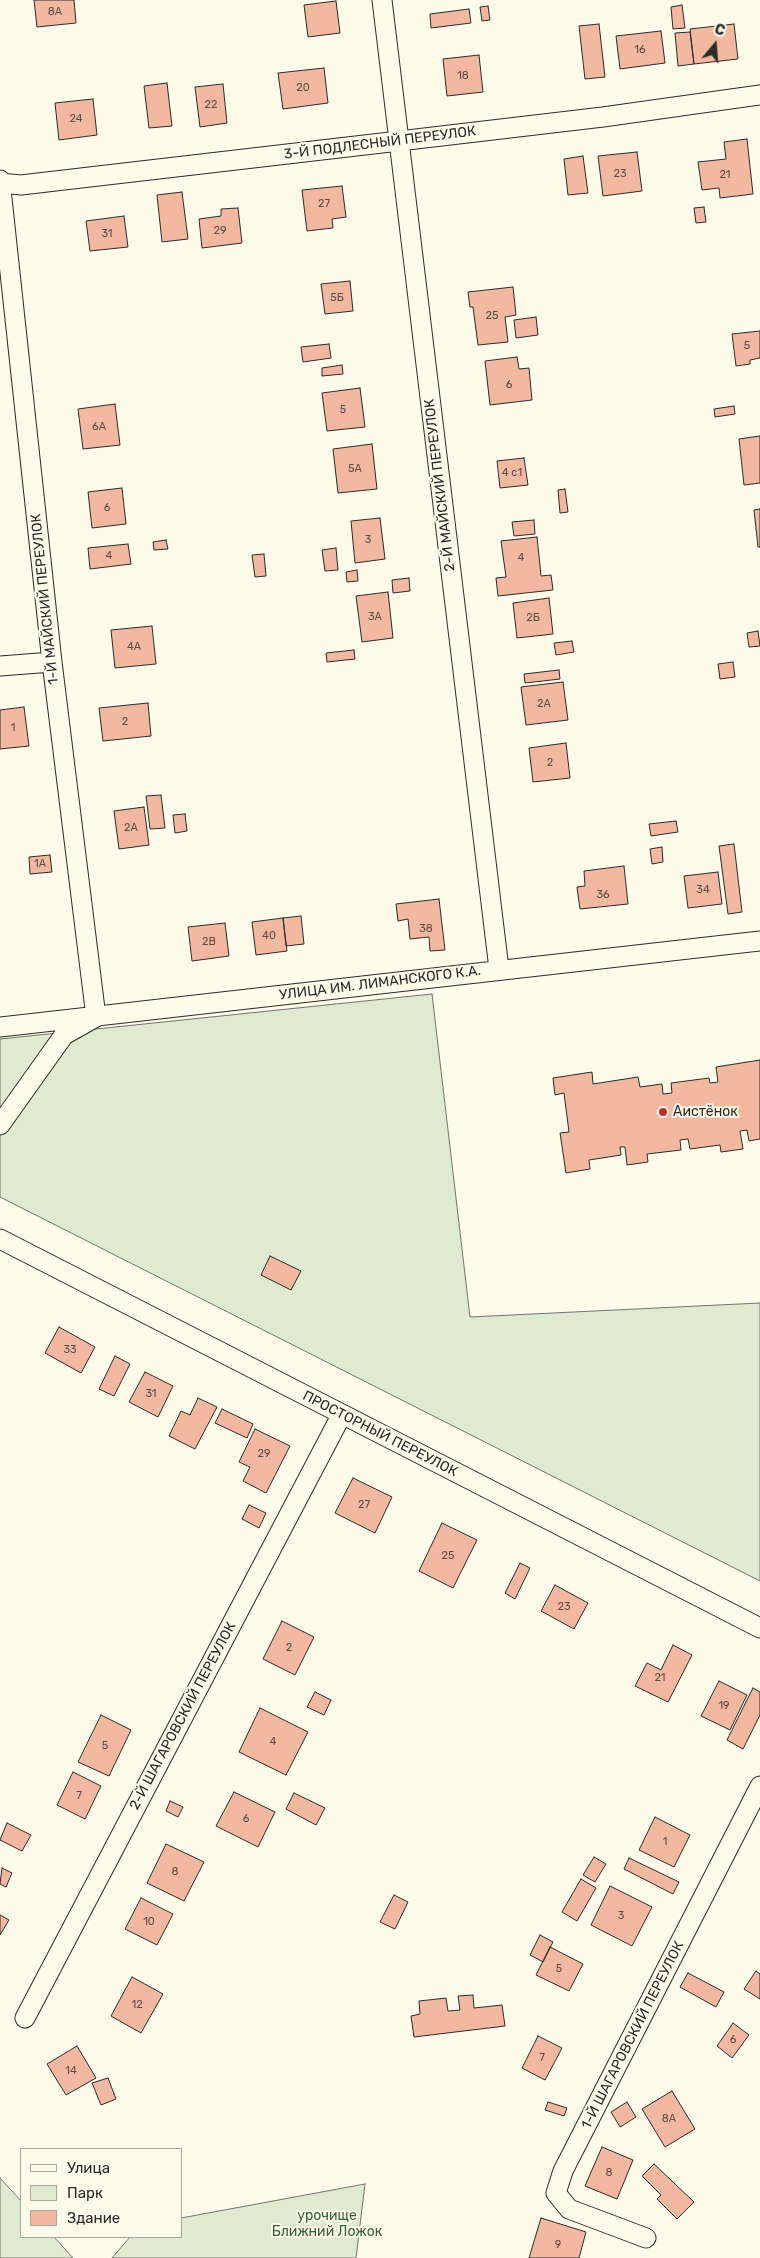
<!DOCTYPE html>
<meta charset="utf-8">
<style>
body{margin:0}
#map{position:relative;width:760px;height:2258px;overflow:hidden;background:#fdfbea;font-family:Rubik,sans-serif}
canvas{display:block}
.legend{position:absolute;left:20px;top:2148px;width:162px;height:90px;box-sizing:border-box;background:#fdfbea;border:1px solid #a9a89e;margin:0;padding:6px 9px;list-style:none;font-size:15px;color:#2b2b2b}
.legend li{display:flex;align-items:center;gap:10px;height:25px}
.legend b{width:25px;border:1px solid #a9a89e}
.north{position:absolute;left:690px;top:20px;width:50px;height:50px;-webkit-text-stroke:4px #fdfbea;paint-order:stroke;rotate:18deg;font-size:14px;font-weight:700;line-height:20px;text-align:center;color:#2b2b2b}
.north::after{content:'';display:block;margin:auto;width:18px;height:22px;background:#2b2b2b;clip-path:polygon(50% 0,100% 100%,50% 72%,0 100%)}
</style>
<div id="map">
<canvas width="760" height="2258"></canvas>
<ul class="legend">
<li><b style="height:6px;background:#fdfbea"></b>Улица</li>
<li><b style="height:14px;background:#deebd1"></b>Парк</li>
<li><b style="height:14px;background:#f2b8a0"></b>Здание</li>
</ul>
<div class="north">С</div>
</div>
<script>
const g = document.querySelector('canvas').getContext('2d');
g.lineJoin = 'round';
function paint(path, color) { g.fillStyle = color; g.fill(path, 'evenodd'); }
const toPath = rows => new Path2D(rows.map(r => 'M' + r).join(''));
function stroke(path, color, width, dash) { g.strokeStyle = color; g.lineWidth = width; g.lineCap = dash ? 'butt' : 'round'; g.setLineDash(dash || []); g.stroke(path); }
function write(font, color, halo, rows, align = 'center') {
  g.font = font + ' Rubik,sans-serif'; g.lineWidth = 4; g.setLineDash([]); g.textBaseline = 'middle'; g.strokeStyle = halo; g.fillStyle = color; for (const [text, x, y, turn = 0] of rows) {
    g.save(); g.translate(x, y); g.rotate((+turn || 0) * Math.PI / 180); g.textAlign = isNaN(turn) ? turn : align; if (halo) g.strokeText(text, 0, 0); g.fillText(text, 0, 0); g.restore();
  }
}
const green = toPath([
 [432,994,470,1317,760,1303,760,1581,0,1197,0,1039,432,994],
 [0,2178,21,2201,21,2237,54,2237,73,2258,0,2258,0,2178],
 [365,2184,356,2258,112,2258,130,2237,181,2237,181,2218,365,2184]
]);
paint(green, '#deebd1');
stroke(green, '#74746e', 1);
const building = toPath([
 [34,0,74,0,76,23,37,27,34,0],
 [336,1,340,33,308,37,304,5,336,1],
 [682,5,685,28,673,29,671,7,682,5],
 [488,6,490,20,482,21,480,7,488,6],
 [469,9,471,23,431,28,430,14,469,9],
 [599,24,605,77,585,79,579,26,599,24],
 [734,24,738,59,694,64,690,29,734,24],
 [661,31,665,63,620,69,616,36,661,31],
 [690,32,694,64,678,66,675,33,690,32],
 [479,55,483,92,447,96,443,59,479,55],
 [324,68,328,103,283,109,278,73,324,68],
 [167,83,172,126,149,128,144,86,167,83],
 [223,84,227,123,200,127,195,87,223,84],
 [93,99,97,135,59,140,55,103,93,99],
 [747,139,753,194,720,198,719,188,702,190,698,162,726,159,724,142,747,139],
 [637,152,642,191,603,196,598,156,637,152],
 [583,156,588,193,568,195,564,159,583,156],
 [342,186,346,217,332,219,333,228,307,231,302,190,342,186],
 [182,192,188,239,162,242,157,195,182,192],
 [704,207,706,222,696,223,694,208,704,207],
 [238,208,242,243,202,248,199,219,221,216,221,209,238,208],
 [124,216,128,247,90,251,86,221,124,216],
 [350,281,353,311,325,314,321,284,350,281],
 [513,287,516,315,505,317,508,342,478,345,473,307,470,307,468,292,513,287],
 [536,317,538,335,516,338,514,320,536,317],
 [760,331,760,358,750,360,750,364,736,366,732,334,760,331],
 [329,344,331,358,303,362,301,347,329,344],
 [517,357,519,369,529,368,532,400,490,405,485,361,517,357],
 [342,365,343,374,322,376,322,368,342,365],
 [360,388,365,427,327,431,322,393,360,388],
 [115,404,120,445,83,449,78,409,115,404],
 [734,406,735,414,715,417,714,409,734,406],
 [760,436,760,483,744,485,739,439,760,436],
 [372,444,377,489,338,493,333,449,372,444],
 [524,458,528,485,500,488,497,461,524,458],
 [122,488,126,524,92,528,88,492,122,488],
 [565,489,568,512,560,513,558,490,565,489],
 [760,509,760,547,758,547,754,510,760,509],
 [380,518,385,559,355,563,351,521,380,518],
 [534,520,535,534,514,536,512,522,534,520],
 [537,537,541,576,551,575,553,590,498,596,496,578,506,577,501,541,537,537],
 [166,540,168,549,154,550,153,542,166,540],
 [128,544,131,564,90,569,88,548,128,544],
 [336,548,338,570,325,571,322,550,336,548],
 [264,554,266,576,255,577,252,555,264,554],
 [357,570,358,581,347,582,346,572,357,570],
 [409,578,410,591,393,593,392,580,409,578],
 [388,592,393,638,362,642,356,596,388,592],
 [549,598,553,634,517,638,513,603,549,598],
 [152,626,156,664,115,668,111,630,152,626],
 [758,631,760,646,749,647,747,633,758,631],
 [572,641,574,652,556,655,554,643,572,641],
 [354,650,355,659,327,662,326,653,354,650],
 [733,662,735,677,720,679,718,664,733,662],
 [559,670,560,679,525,683,524,674,559,670],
 [563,682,568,720,526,725,521,687,563,682],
 [148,703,151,736,103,741,99,708,148,703],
 [24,707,29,746,0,749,0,710,24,707],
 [566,743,570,778,533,782,529,748,566,743],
 [161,795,165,828,150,829,146,796,161,795],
 [144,807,149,845,119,849,114,811,144,807],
 [185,814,187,831,175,833,173,815,185,814],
 [676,821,678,832,651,836,649,824,676,821],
 [734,844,742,912,728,914,719,846,734,844],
 [662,847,663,862,652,864,650,849,662,847],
 [50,855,52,872,30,874,29,857,50,855],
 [624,866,628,904,580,909,577,887,585,886,584,871,624,866],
 [718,872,722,904,688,908,684,876,718,872],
 [439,899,445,950,430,951,429,937,410,939,408,919,398,921,396,904,439,899],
 [301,916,304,944,286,946,283,918,301,916],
 [283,918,287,951,256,955,252,922,283,918],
 [225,923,229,956,192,961,188,927,225,923],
 [760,1060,760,1139,749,1141,747,1130,740,1131,743,1149,721,1152,720,1145,690,1149,688,1139,680,1140,681,1150,647,1154,648,1162,627,1165,625,1147,620,1147,621,1155,589,1160,590,1169,566,1173,560,1133,569,1132,564,1093,555,1095,553,1078,592,1072,593,1084,638,1077,640,1087,662,1084,663,1094,672,1093,671,1083,709,1078,710,1083,718,1082,716,1067,760,1060],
 [270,1256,301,1271,291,1290,261,1275,270,1256],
 [59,1327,95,1347,81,1373,45,1353,59,1327],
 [115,1356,130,1364,114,1396,99,1389,115,1356],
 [145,1372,173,1386,158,1417,129,1402,145,1372],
 [198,1398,217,1407,195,1449,169,1436,181,1411,190,1415,198,1398],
 [222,1409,253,1424,247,1438,215,1423,222,1409],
 [255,1429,290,1446,266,1493,243,1481,250,1467,239,1462,255,1429],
 [353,1478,392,1497,375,1533,335,1513,353,1478],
 [249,1505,266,1513,259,1528,242,1519,249,1505],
 [442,1523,477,1540,453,1588,419,1571,442,1523],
 [520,1563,530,1568,515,1599,505,1593,520,1563],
 [555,1585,588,1603,574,1629,541,1611,555,1585],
 [282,1621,314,1637,295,1675,263,1659,282,1621],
 [673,1645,692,1655,668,1702,635,1686,647,1663,661,1670,673,1645],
 [719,1681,747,1695,730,1730,701,1716,719,1681],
 [753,1688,760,1692,760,1715,743,1749,727,1740,753,1688],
 [315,1692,331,1700,324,1715,307,1707,315,1692],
 [260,1708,308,1732,286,1775,239,1752,260,1708],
 [101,1715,131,1730,109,1776,78,1762,101,1715],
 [73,1772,101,1786,85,1819,57,1805,73,1772],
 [234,1792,275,1812,258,1847,216,1826,234,1792],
 [294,1793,325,1808,316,1825,286,1809,294,1793],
 [170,1801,183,1807,178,1817,166,1811,170,1801],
 [655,1817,690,1835,674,1867,639,1850,655,1817],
 [7,1823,31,1835,22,1851,0,1840,7,1823],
 [166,1844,204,1862,184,1901,147,1883,166,1844],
 [594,1857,606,1864,595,1882,583,1875,594,1857],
 [629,1858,679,1882,673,1894,624,1869,629,1858],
 [2,1868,12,1873,6,1887,0,1884,2,1868],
 [581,1879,596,1888,577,1921,562,1912,581,1879],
 [610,1886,652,1907,632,1946,591,1925,610,1886],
 [394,1895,408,1902,395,1929,380,1922,394,1895],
 [141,1898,173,1914,157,1945,125,1929,141,1898],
 [0,1915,9,1920,0,1935,0,1915],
 [540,1935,553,1942,543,1962,530,1955,540,1935],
 [550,1947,583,1964,569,1991,536,1975,550,1947],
 [756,1971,760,1974,760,1999,744,1989,756,1971],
 [688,1973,724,1992,716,2007,680,1987,688,1973],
 [132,1977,163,1994,141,2033,111,2016,132,1977],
 [473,1995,474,2008,502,2005,505,2026,414,2037,411,2016,420,2014,419,2001,446,1998,448,2011,460,2010,458,1996,473,1995],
 [733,2023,749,2035,732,2058,717,2046,733,2023],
 [538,2036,562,2048,545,2080,522,2068,538,2036],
 [77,2046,96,2078,66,2095,47,2064,77,2046],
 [108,2078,116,2099,101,2105,92,2083,108,2078],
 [672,2091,695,2129,665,2147,642,2109,672,2091],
 [548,2102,567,2108,564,2116,545,2110,548,2102],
 [627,2102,636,2117,620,2127,611,2112,627,2102],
 [602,2147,633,2160,617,2199,585,2186,602,2147],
 [654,2164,694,2202,677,2219,657,2199,661,2195,642,2176,654,2164],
 [541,2218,586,2232,579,2258,529,2258,541,2218]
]);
paint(building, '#f2b8a0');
stroke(building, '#2b2b2b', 1);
const street = toPath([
 [382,0,499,969],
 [0,180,52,662,96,1017,64,1035,0,1125],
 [0,183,21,185,399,141,603,117,760,95],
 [0,666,52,662],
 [0,1027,760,941],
 [0,1239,760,1628],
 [25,2018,342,1414],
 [646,2238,569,2209,556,2193,563,2171,760,1786]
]);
stroke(street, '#2b2b2b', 21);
stroke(street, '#fdfbea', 19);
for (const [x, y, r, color] of [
 [663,1112,5,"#c62828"]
]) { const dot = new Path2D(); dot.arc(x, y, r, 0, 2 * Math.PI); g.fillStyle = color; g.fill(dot); stroke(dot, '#fdfbea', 2); }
write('11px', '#5d4e48', null, [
 ["8А",55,12],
 ["16",640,50],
 ["18",463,76],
 ["20",303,88],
 ["22",211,105],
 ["24",76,119],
 ["23",620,174],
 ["21",725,175],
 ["27",324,204],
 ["29",220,231],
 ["31",107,234],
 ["5Б",337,298],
 ["25",492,316],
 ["5",747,346],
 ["6",509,385],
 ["5",343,410],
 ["6А",99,427],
 ["5А",355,469],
 ["4 с1",512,473],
 ["6",107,508],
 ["3",368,540],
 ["4",109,556],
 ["4",521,558],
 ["3А",375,617],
 ["2Б",533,618],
 ["4А",134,647],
 ["2А",544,704],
 ["2",125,722],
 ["1",13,728],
 ["2",550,763],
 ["2А",131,828],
 ["1А",40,864],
 ["34",703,890],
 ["36",603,895],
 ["38",426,929],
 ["40",269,936],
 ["2В",209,942],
 ["33",70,1350],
 ["31",151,1394],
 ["29",264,1454],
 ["27",364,1505],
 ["25",448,1556],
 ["23",564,1607],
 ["2",289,1648],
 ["21",660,1678],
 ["19",724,1706],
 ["4",273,1742],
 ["5",105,1746],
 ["7",79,1796],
 ["6",246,1819],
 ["1",665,1842],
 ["8",175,1872],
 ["3",621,1916],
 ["10",149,1922],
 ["5",559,1969],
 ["12",137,2005],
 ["6",733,2040],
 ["7",542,2058],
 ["14",71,2071],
 ["8А",669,2119],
 ["8",609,2173],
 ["9",558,2245]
]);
write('14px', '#2b2b2b', '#fdfbea', [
 ["3-Й ПОДЛЕСНЫЙ ПЕРЕУЛОК",380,143,-7],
 ["2-Й МАЙСКИЙ ПЕРЕУЛОК",440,485,-97],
 ["1-Й МАЙСКИЙ ПЕРЕУЛОК",45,599,-96],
 ["УЛИЦА ИМ. ЛИМАНСКОГО К.А.",380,983,-7],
 ["ПРОСТОРНЫЙ ПЕРЕУЛОК",380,1434,27],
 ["2-Й ШАГАРОВСКИЙ ПЕРЕУЛОК",183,1716,-62],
 ["1-Й ШАГАРОВСКИЙ ПЕРЕУЛОК",633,2035,-63]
]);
write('14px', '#2b2b2b', '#fdfbea', [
 ["Аистёнок",673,1112]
], 'left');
write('14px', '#34623c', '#fdfbea', [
 ["урочище",327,2216],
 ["Ближний Ложок",327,2232]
]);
</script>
